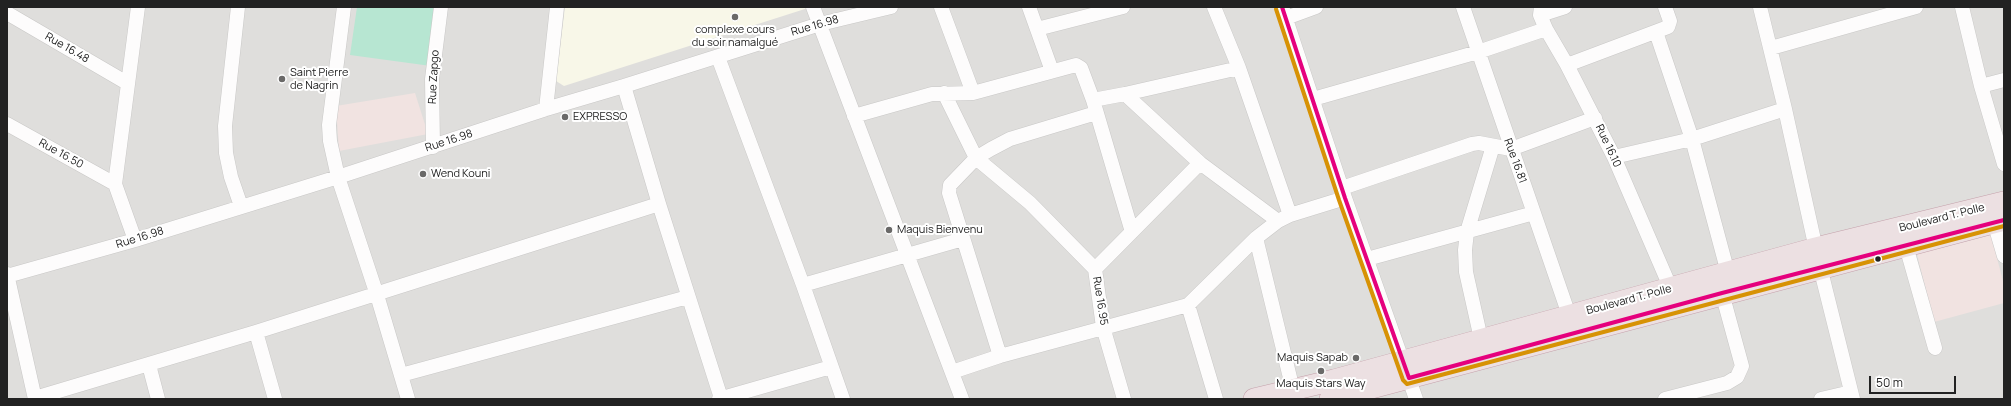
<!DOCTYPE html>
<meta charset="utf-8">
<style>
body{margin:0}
#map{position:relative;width:2011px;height:406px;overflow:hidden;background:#f0eeeb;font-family:Manrope,sans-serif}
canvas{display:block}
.frame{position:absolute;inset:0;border:8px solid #222;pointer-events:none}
.scale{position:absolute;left:1869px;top:376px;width:87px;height:18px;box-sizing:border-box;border:2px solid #222;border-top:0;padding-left:5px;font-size:12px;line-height:14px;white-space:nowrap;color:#222;-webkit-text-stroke:3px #fff;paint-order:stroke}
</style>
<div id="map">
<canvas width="2011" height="406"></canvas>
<div class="frame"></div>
<div class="scale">50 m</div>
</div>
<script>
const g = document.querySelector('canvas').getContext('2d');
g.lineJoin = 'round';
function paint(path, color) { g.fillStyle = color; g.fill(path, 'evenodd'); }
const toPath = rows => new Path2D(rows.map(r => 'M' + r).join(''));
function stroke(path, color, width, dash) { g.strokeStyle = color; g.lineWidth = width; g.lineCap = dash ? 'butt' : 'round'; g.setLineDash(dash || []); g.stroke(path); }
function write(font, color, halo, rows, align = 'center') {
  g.font = font + ' Manrope,sans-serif'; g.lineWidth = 4; g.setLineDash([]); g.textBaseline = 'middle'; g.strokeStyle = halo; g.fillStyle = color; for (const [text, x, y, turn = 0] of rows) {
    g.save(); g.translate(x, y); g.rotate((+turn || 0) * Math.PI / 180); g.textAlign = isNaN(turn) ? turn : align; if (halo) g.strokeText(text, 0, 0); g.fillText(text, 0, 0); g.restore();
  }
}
paint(toPath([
 [7,7,2004,7,2004,399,7,399]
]), '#dfdedc');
paint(toPath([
 [415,93,428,134,339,151,336,106],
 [1991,235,2004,285,2004,303,1934,322,1917,254]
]), '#f1e3e1');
paint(toPath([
 [565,7,807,7,808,8,564,86,556,81]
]), '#f8f7e8');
paint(toPath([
 [357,7,439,7,431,66,350,55]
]), '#b7e6d2');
const minor = toPath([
 [238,7,225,126,226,153,231,177,241,206],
 [344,7,329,125,330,141,338,177,377,295,408,399],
 [813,7,962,399],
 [1029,7,1052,71],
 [1214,7,1239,68,1290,215],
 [1282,7,1345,198,1416,399],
 [1463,7,1569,315],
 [1541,7,1540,15,1546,29,1567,65,1614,157,1671,289],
 [1760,7,1785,109,1820,267,1853,399],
 [1962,7,1981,86,2004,164],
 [7,13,127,83],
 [1540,15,1565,7],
 [1286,18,1316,7],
 [1037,29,1123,7],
 [1656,32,1692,139,1728,273],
 [1771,48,1916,7],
 [718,57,803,285,843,399],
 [1567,65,1668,27,1670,21,1665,7],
 [624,86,659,204,721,398],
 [1981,86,2004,80],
 [944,93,976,158,1030,203,1095,269,1103,327,1124,399],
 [973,93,1076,65,1081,68,1093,100,1132,232],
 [1125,94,1200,163,1278,221],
 [1313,99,1478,52,1546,29],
 [1093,100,1125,94,1239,68],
 [546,109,557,7],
 [854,116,932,94,973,93,941,7],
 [7,124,115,184],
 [433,147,432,79,441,7],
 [1614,157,1692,139,1785,109],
 [1342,188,1472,144,1479,143,1511,149,1595,118],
 [1994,222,2004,256],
 [1256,238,1293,390],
 [135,240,115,184,138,7],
 [1906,246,1935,348],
 [1367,259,1534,213],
 [1095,269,1200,163],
 [7,274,35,399],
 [7,276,135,240,338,177,546,109,624,86,820,24,891,7],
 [803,285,963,239],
 [1188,305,1216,399],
 [256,332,275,399],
 [1481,339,1466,272,1465,250,1467,232,1493,146],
 [1000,356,949,193,950,185,976,158,991,149,1010,139,1096,113],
 [149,365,158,399],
 [952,372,1000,356,1188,305,1256,238,1278,221,1290,215,1345,198],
 [401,375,688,297],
 [35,398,256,332,659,204],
 [719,399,831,367],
 [1665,399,1727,383,1737,377,1742,366,1722,293],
 [1821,399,1851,392]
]);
const highway = toPath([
 [1254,399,1334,380,1816,248,2004,202],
 [1330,399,2004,220]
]);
stroke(minor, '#c9c8c7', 15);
stroke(highway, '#c5a2ac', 22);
stroke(minor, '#fdfcfc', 14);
stroke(highway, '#ece0e2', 21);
stroke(toPath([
 [1282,7,1345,198,1409,378,1722,293,2004,220]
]), '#e5007d', 4);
stroke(toPath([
 [1276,9,1339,200,1403,380,1407,384,2004,226]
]), '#d79205', 4);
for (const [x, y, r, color] of [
 [735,17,4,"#6a6968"],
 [282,79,4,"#6a6968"],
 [565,117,4,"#6a6968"],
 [423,174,4,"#6a6968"],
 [889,230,4,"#6a6968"],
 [1878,259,3.5,"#222"],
 [1356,358,4,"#6a6968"],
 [1321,371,4,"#6a6968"]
]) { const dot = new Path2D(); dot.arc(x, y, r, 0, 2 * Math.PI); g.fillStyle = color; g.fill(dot); stroke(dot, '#fff', 1.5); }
write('11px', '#222', '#fff', [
 ["Rue 16.98",815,26,-16],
 ["Rue 16.48",67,48,30],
 ["Rue Zapgo",434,77,-87],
 ["Rue 16.98",449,141,-18],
 ["Rue 16.10",1608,146,65],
 ["Rue 16.50",61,154,29],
 ["Rue 16.81",1515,161,70],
 ["Boulevard T. Polle",1942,218,-14],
 ["Rue 16.98",140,238,-17],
 ["Boulevard T. Polle",1629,300,-15],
 ["Rue 16.95",1100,301,81]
]);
write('11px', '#222', '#fff', [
 ["complexe cours",735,30,"center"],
 ["du soir namalgué",735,43,"center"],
 ["Saint Pierre",290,73],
 ["de Nagrin",290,86],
 ["EXPRESSO",573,117],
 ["Wend Kouni",431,174],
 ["Maquis Bienvenu",897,230],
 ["Maquis Sapab",1348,358,"right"],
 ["Maquis Stars Way",1321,384,"center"]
], 'left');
</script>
